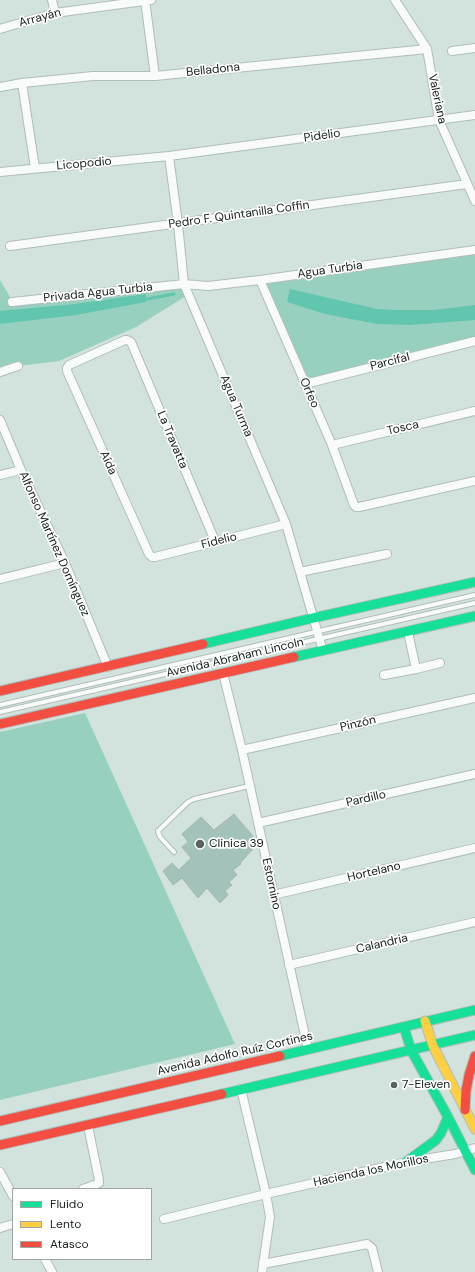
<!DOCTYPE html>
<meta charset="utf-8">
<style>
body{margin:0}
#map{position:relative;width:475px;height:1272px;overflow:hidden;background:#d2e2dd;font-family:"DM Sans",sans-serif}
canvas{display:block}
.legend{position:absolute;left:12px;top:1188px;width:140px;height:72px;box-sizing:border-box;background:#fff;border:1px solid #a1a6a5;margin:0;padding:5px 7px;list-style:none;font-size:12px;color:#15201d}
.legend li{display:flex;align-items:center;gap:8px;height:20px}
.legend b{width:20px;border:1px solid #a1a6a5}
</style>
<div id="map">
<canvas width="475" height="1272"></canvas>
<ul class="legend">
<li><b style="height:5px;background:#16e098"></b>Fluido</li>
<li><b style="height:5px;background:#ffcf43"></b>Lento</li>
<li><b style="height:5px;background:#f24e42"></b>Atasco</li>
</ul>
</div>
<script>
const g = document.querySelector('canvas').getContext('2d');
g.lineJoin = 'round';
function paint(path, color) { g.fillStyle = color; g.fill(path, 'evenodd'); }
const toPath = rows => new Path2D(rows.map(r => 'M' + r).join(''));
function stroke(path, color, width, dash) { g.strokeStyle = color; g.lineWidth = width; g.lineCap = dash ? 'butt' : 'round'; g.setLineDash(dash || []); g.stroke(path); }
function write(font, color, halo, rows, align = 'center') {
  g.font = font + ' "DM Sans",sans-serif'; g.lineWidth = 3.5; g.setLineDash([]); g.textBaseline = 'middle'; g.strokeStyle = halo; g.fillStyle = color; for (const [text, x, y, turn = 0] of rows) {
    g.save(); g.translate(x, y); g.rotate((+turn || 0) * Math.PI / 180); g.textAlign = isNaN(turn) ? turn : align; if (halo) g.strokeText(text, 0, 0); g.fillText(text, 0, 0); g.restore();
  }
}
paint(toPath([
 [475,250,475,341,305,384,260,280],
 [0,280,13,302,184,284,186,296,136,327,59,361,18,366,0,372],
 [85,713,235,1044,0,1100,0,732]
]), '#98d0c0');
paint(toPath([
 [290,289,377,309,393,310,434,310,475,305,475,320,410,325,377,324,325,314,287,302],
 [146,294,146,302,76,315,0,324,0,311,75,304]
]), '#62c5ad');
stroke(toPath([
 [142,300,174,294]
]), '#62c5ad', 3);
const building = toPath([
 [234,814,253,836,247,842,253,849,240,863,241,864,233,870,237,875,229,882,232,885,225,891,228,895,220,903,207,888,198,898,182,878,173,885,163,871,172,863,179,870,191,858,182,847,188,842,182,834,201,817,214,830,234,814]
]);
paint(building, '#a3c3ba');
stroke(building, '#a9b6b2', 1);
const lane = toPath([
 [0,705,475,595],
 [0,712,475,603],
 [174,852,160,837,158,831,188,802,194,799,249,786]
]);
const street = toPath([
 [52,0,55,13],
 [145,0,155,76],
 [395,0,427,49,439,120,475,201],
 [0,29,55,13,151,0],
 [452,51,475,48],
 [22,83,35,168],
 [0,87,22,83,93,76,155,76,427,49],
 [169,156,178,224,184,284,286,524,323,651],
 [0,172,169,156,475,115],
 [10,246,467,184],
 [260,280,332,445,354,505,356,507,359,507,475,481],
 [12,302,184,284,208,286,260,280,475,250],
 [0,372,18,366],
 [305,384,475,341],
 [0,420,21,470,65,563,108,667],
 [332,445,475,411],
 [0,475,21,470],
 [215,541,131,342,127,340,125,340,69,365,67,368,67,371,149,554,152,557,155,557,286,524],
 [300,572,387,554],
 [0,579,65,563],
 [416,669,440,663],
 [223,673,242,750,308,1049],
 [384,675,416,669,408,632],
 [242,750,475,698],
 [258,823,475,774],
 [273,895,475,848],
 [289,965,475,922],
 [241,1089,266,1194,270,1217,262,1272],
 [0,1172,13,1196],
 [83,1189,97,1184,99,1183,99,1180,88,1126],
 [164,1219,266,1194,367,1171,406,1162,455,1154,475,1148],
 [0,1228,13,1224],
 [45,1259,52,1272],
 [263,1264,367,1244,372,1248,378,1272]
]);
const fast = toPath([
 [203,644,313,618,475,582],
 [294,657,475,616],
 [404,1027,411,1050,448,1117,475,1170],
 [280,1056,475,1010],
 [222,1094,475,1035],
 [406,1162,436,1140,441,1133,448,1117]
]);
const slow = toPath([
 [425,1021,433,1046,475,1129]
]);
const jam = toPath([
 [0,691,203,644],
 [0,724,294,657],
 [465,1110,466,1091,469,1075,475,1056],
 [0,1121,280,1056],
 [0,1145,222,1094]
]);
stroke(lane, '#b0bdb9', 6);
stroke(street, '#b0bdb9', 10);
stroke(fast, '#b0bdb9', 11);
stroke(slow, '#b0bdb9', 11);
stroke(jam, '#b0bdb9', 11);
stroke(lane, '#f8fbfa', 4);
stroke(street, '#f8fbfa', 8);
stroke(fast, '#16e098', 9);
stroke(slow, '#ffcf43', 9);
stroke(jam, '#f24e42', 9);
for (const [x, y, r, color] of [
 [200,844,5,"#576460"],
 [394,1085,4,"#576460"]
]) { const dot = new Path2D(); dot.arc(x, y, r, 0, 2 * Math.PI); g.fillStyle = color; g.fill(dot); stroke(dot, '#fff', 1.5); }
write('12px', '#15201d', '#fff', [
 ["Arrayán",40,18,-15],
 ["Belladona",213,70,-6],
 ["Valeriana",437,99,78],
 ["Pidelio",322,136,-8],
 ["Licopodio",84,164,-5],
 ["Pedro F. Quintanilla Coffin",239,215,-8],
 ["Agua Turbia",330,270,-8],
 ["Privada Agua Turbia",98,293,-6],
 ["Parcifal",390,362,-14],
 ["Orfeo",309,393,66],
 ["Agua Turma",236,406,67],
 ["Tosca",403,428,-13],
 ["La Travatta",172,440,67],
 ["Aída",108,463,66],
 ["Fidelio",219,541,-14],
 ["Alfonso Martínez Domínguez",54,544,66],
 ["Avenida Abraham Lincoln",235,658,-13],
 ["Pinzón",358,724,-13],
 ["Pardillo",366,799,-13],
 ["Hortelano",374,872,-13],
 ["Estornino",271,884,78],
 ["Calandria",382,944,-13],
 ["Avenida Adolfo Ruíz Cortines",235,1054,-13],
 ["Hacienda los Morillos",371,1171,-12]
]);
write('12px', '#15201d', '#fff', [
 ["Clinica 39",209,844],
 ["7-Eleven",402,1085]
], 'left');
</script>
